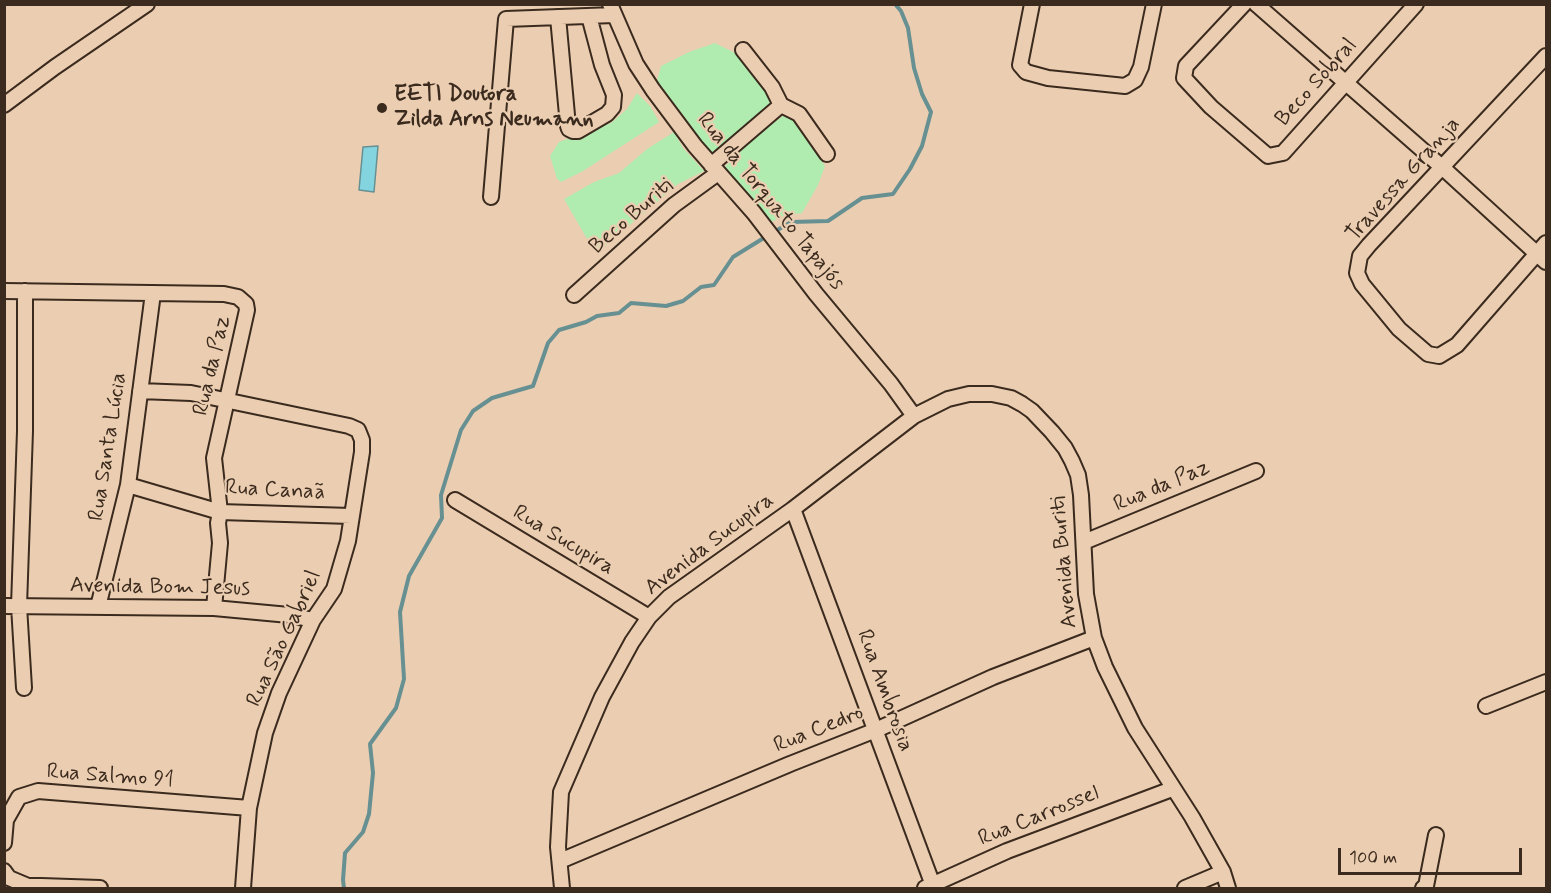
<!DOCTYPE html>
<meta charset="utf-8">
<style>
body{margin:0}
#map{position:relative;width:1551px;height:893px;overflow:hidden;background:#ebceb1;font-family:Mynerve,sans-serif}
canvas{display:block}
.frame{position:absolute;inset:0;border:6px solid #3b2a1e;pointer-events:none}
.scale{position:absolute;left:1338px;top:848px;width:184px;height:27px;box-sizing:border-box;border:3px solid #3b2a1e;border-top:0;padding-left:8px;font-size:18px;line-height:21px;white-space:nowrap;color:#3b2a1e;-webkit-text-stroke:4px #ebceb1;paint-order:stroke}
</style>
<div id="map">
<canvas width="1551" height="893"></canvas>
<div class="frame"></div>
<div class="scale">100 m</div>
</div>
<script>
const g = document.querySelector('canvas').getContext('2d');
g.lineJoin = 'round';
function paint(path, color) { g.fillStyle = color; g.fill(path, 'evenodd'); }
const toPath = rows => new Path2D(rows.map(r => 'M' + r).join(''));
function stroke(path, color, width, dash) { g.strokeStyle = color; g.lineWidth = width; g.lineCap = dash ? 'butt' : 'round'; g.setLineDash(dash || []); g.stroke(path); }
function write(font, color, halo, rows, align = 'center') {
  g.font = font + ' Mynerve,sans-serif'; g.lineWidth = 4.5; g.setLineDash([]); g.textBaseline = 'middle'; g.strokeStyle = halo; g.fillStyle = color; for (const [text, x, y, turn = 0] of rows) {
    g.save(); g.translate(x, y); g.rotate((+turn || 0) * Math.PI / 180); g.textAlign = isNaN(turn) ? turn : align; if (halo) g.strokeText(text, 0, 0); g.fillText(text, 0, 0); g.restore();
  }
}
paint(toPath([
 [715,43,737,54,753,70,767,92,770,105,711,154,681,112,669,102,657,81,661,66,689,52],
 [637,93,650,106,659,122,583,171,561,182,557,179,550,156,559,142,611,123,627,109],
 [784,115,792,119,825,166,818,185,802,213,784,216,771,222,724,167,735,158,749,142],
 [674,132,683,148,704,171,678,184,600,250,586,237,564,199,594,182,619,173,647,149]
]), '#b0ebb0');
const water = toPath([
 [378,146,374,192,359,190,363,147,378,146]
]);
paint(water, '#84d4e0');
stroke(water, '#679092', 1.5);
stroke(toPath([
 [774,232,791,222,828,221,862,198,893,194,910,169,922,146,931,112,922,94,914,68,908,28,901,11,895,4],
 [344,888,343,880,345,853,363,832,369,814,373,773,370,744,396,708,404,679,400,612,409,576,442,518,441,495,461,430,473,411,492,398,533,386,548,343,559,330,586,322,597,316,619,313,631,303,666,306,683,301,701,287,714,285,733,257,767,236]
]), '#679092', 4);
const minor = toPath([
 [610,4,636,64,653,90,695,146,754,213,816,294,891,384,914,416],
 [1032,4,1020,65,1026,72,1048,78,1125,86,1135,80,1141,67,1154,4],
 [1244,4,1186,66,1184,78,1211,107,1268,156,1283,153,1416,4],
 [1256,4,1443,168,1546,262],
 [558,17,568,126,569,129,573,131,578,131,607,114,613,107,614,95,602,65,589,16],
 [743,50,772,87,781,105,799,114,827,154],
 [1546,56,1369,245,1360,256,1357,273,1362,284,1399,329,1428,354,1439,356,1457,345,1546,243],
 [4,105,55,67,147,4],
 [711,165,781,105],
 [491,197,506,19,614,15],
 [4,291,224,294,238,297,246,304,247,310,214,458,220,512,218,523,220,543,214,608],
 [574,295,674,205,718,173],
 [140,391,191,393,349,426,358,430,362,440,362,452,348,541,334,589,313,620,279,693,265,733,249,808,243,888],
 [128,485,220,512,351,516],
 [455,500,649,617],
 [793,509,934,888],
 [1084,542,1256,471],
 [4,606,214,608,289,615,313,620],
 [98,607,128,485,153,293],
 [24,688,19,606,25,431,25,291],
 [1486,706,1546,682],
 [4,843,6,820,19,797,38,791,249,808],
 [560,861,790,764,876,730,993,677,1094,638],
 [4,871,9,878,28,886],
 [23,888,28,886,41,886,100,888],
 [562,888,558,847,561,792,602,697,632,642,649,617,669,597,793,509,914,416,948,399,969,394,992,394,1011,398,1022,404,1032,411,1052,432,1065,448,1072,461,1078,475,1081,495,1086,594,1094,638,1105,667,1135,728,1192,817,1223,872,1228,888],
 [925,888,1007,851,1172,789],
 [1185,888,1223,872],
 [1423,888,1426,886,1436,835]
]);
stroke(minor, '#3b2a1e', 18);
stroke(minor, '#ebceb1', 14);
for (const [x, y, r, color] of [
 [382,108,6,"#3b2a1e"]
]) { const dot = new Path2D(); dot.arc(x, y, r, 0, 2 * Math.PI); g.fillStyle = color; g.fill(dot); stroke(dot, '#ebceb1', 2); }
write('22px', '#3b2a1e', '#ebceb1', [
 ["Beco Sobral",1317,83,-48],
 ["Travessa Granja",1404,180,-48],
 ["Rua da Torquato Tapajós",770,202,51],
 ["Beco Buriti",632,217,-41],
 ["Rua da Paz",213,366,-77],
 ["Rua Santa Lúcia",109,447,-81],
 ["Rua da Paz",1162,487,-23],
 ["Rua Canaã",275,491,3],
 ["Rua Sucupira",563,541,31],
 ["Avenida Sucupira",710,545,-37],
 ["Avenida Buriti",1065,562,-95],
 ["Avenida Bom Jesus",160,588,1],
 ["Rua São Gabriel",285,639,-65],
 ["Rua Ambrosia",884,691,70],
 ["Rua Cedro",819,730,-22],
 ["Rua Salmo 91",110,777,4],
 ["Rua Carrossel",1039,817,-22]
]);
write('bold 22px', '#3b2a1e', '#ebceb1', [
 ["EETI Doutora",394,95],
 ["Zilda Arns Neumann",394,120]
], 'left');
</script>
